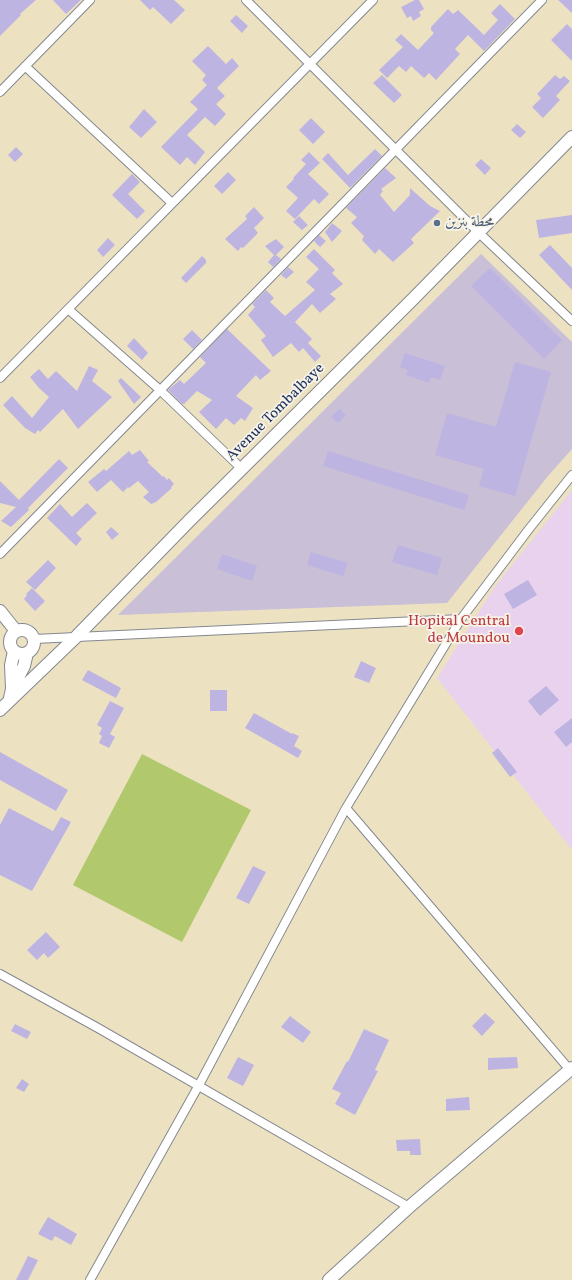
<!DOCTYPE html>
<meta charset="utf-8">
<style>
body{margin:0}
canvas{display:block;background:#ece2c1}
</style>
<canvas width="572" height="1280"></canvas>
<script>
const g = document.querySelector('canvas').getContext('2d');
g.lineJoin = 'round';
function paint(path, color) { g.fillStyle = color; g.fill(path, 'evenodd'); }
const toPath = rows => new Path2D(rows.map(r => 'M' + r).join(''));
function stroke(path, color, width, dash) { g.strokeStyle = color; g.lineWidth = width; g.lineCap = dash ? 'butt' : 'round'; g.setLineDash(dash || []); g.stroke(path); }
function write(font, color, halo, rows, align = 'center') {
  g.font = font + ' Vollkorn,Amiri,serif'; g.lineWidth = 3.5; g.setLineDash([]); g.textBaseline = 'middle'; g.strokeStyle = halo; g.fillStyle = color; for (const [text, x, y, turn = 0] of rows) {
    g.save(); g.translate(x, y); g.rotate((+turn || 0) * Math.PI / 180); g.textAlign = isNaN(turn) ? turn : align; if (halo) g.strokeText(text, 0, 0); g.fillText(text, 0, 0); g.restore();
  }
}
paint(toPath([
 [572,490,572,850,437,678,496,585]
]), '#e8d2ee');
paint(toPath([
 [481,254,572,342,572,449,548,476,447,603,118,615]
]), '#c9bfd7');
paint(toPath([
 [142,754,251,810,182,942,73,885]
]), '#b1c86c');
paint(toPath([
 [0,0,36,0,20,14,21,15,0,36],
 [53,0,81,0,66,14],
 [140,0,174,0,185,10,171,24,153,7,150,10],
 [415,0,419,0,424,9,419,12,421,16,413,21,411,16,407,18,401,7],
 [558,0,572,0,572,13],
 [500,4,515,19,484,51,468,35,455,49,460,54,436,80,429,73,424,78,411,66,406,72,399,66,387,78,379,70,403,47,395,40,401,34,418,50,434,33,431,30,431,27,448,9,453,14,458,10,484,35,498,20,491,13],
 [236,15,248,26,242,33,230,21],
 [567,24,572,29,572,61,551,40],
 [208,46,226,64,232,58,239,66,217,88,225,96,216,104,226,114,215,126,205,117,187,135,205,152,195,165,187,157,180,165,161,147,198,109,190,102,207,85,202,80,206,75,192,61],
 [382,75,402,95,394,103,373,83],
 [555,75,560,79,564,76,570,81,556,96,560,100,543,118,532,107,541,98,537,94],
 [144,109,157,122,141,138,129,127],
 [311,118,325,132,313,144,299,130],
 [517,124,526,132,520,138,511,130],
 [16,147,23,154,15,162,8,155],
 [375,149,382,156,350,188,322,159,328,153,348,175],
 [309,152,320,163,308,174,329,194,319,204,314,199,295,219,286,211,298,198,286,187,294,179,293,178,306,164,301,160],
 [481,159,491,168,485,175,475,165],
 [385,168,396,178,381,189,383,191,380,195,394,212,410,195,410,188,430,206,440,211,411,239,414,243,393,262,379,249,375,254,362,240,364,236,351,223,357,217,346,208],
 [228,172,236,180,222,194,214,186],
 [132,174,140,182,128,194,145,211,137,219,112,195],
 [254,207,264,218,254,228,258,233,243,248,241,247,238,251,225,239,247,219,245,216],
 [572,215,572,233,539,238,536,220],
 [299,216,308,225,302,230,293,222],
 [332,223,342,231,332,242,325,232],
 [319,235,326,241,320,247,314,241],
 [108,238,115,245,103,257,97,250],
 [276,239,284,247,276,255,281,259,273,267,268,262,274,255,265,246],
 [550,245,572,268,572,290,539,255],
 [314,249,335,270,332,273,343,284,330,294,336,299,320,313,312,304,295,322,312,339,308,343,321,356,315,362,303,348,299,352,291,343,273,357,261,340,266,336,248,315,255,307,252,304,266,290,274,298,270,302,285,316,315,290,306,282,319,269,306,257],
 [202,256,206,260,206,263,186,283,181,278],
 [288,267,294,272,286,279,281,275],
 [490,268,562,340,544,359,471,286],
 [227,329,271,371,260,380,256,375,236,396,253,408,245,421,241,418,234,425,226,418,216,429,199,412,212,400,197,391,184,404,182,404,168,390,180,380,184,384,206,363,200,357],
 [192,330,202,340,193,349,183,339],
 [134,338,148,353,142,360,127,346],
 [405,353,445,366,440,380,431,377,429,383,406,375,408,370,400,367],
 [515,362,551,372,515,496,479,486,484,469,435,455,447,413,496,427],
 [89,366,98,370,92,381,112,397,78,429,63,409,40,432,38,430,35,434,25,428,3,405,12,396,32,418,49,397,39,388,30,377,39,369,48,379,56,371,77,391],
 [121,378,141,397,134,404,118,381],
 [339,409,346,415,338,423,331,417],
 [140,450,149,461,147,462,163,477,164,476,167,480,169,478,174,484,171,487,172,488,156,502,151,504,143,497,149,492,138,481,129,488,128,487,123,492,111,480,97,492,88,482,104,469,106,471,129,451,132,455],
 [328,451,469,495,464,510,323,466],
 [59,459,68,468,28,508,29,510,11,527,1,521,16,507,0,503,0,481,19,500],
 [87,503,97,513,76,533,82,539,76,546,47,518,60,504,72,517],
 [111,527,119,534,112,540,106,532],
 [398,545,442,558,437,575,392,562],
 [311,552,348,563,343,576,307,565],
 [222,554,257,566,252,581,217,569],
 [48,560,56,568,35,590,26,582],
 [528,580,537,595,513,609,504,594],
 [32,588,45,601,35,611,24,599,27,595,26,594],
 [361,661,376,668,369,683,354,677],
 [88,670,121,688,116,698,82,680],
 [546,686,559,700,540,716,528,701],
 [210,690,227,690,227,711,210,711],
 [110,701,124,708,110,734,115,737,109,748,99,743,102,736,99,734,102,728,97,725],
 [254,713,292,734,292,733,299,736,294,746,302,751,298,758,245,728],
 [572,718,572,742,566,747,554,732],
 [498,748,517,772,510,777,492,753],
 [0,752,68,790,56,811,0,780],
 [9,808,53,831,61,817,71,822,32,891,0,875,0,825],
 [253,866,266,872,249,904,236,898],
 [46,932,60,947,48,958,44,953,37,960,27,950],
 [485,1013,495,1022,482,1036,472,1026],
 [290,1016,311,1032,303,1043,281,1027],
 [15,1024,31,1032,27,1039,11,1031],
 [364,1029,389,1040,375,1070,378,1071,355,1115,335,1104,341,1093,332,1089,347,1061,348,1062],
 [238,1057,254,1065,243,1086,227,1078],
 [517,1057,518,1068,488,1070,488,1058],
 [22,1079,29,1084,24,1092,16,1088],
 [469,1097,470,1110,446,1111,446,1099],
 [420,1139,421,1155,410,1155,410,1151,397,1151,396,1140],
 [48,1217,77,1234,71,1245,55,1236,52,1241,38,1234],
 [28,1256,38,1260,28,1280,16,1280]
]), '#beb4e2');
const street = toPath([
 [246,0,478,232,572,321],
 [25,66,172,203],
 [0,92,90,0],
 [68,309,160,390,242,469],
 [0,378,373,0],
 [0,554,542,0],
 [34,639,461,619],
 [346,808,570,1070],
 [0,974,98,1028,409,1207],
 [90,1280,199,1085,346,808,461,619,529,529,572,475]
]);
const secondary = toPath([
 [0,611,16,631],
 '10 642a12 12 0 1 1 24 0a12 12 0 1 1-24 0Z',
 [12,688,11,665,14,651],
 [10,698,12,689,24,666,27,653],
 [0,710,77,636,190,520,412,300,572,137],
 [329,1280,409,1207,572,1068]
]);
stroke(street, '#848890', 10);
stroke(secondary, '#848890', 14);
stroke(street, '#fff', 8);
stroke(secondary, '#fff', 12);
for (const [x, y, r, color] of [
 [437,223,4,"#5c6f8a"],
 [519,631,5,"#e0444e"]
]) { const dot = new Path2D(); dot.arc(x, y, r, 0, 2 * Math.PI); g.fillStyle = color; g.fill(dot); stroke(dot, '#f7f3e8', 1.5); }
write('15px', '#4e5e75', '#f7f3e8', [
 ["محطة بنزين",445,223]
], 'left');
write('15px', '#1b2f5e', '#f7f3e8', [
 ["Avenue Tombalbaye",276,413,-45]
]);
write('15px', '#be3a42', '#f7f3e8', [
 ["Hopital Central",510,622],
 ["de Moundou",510,639]
], 'right');
</script>
